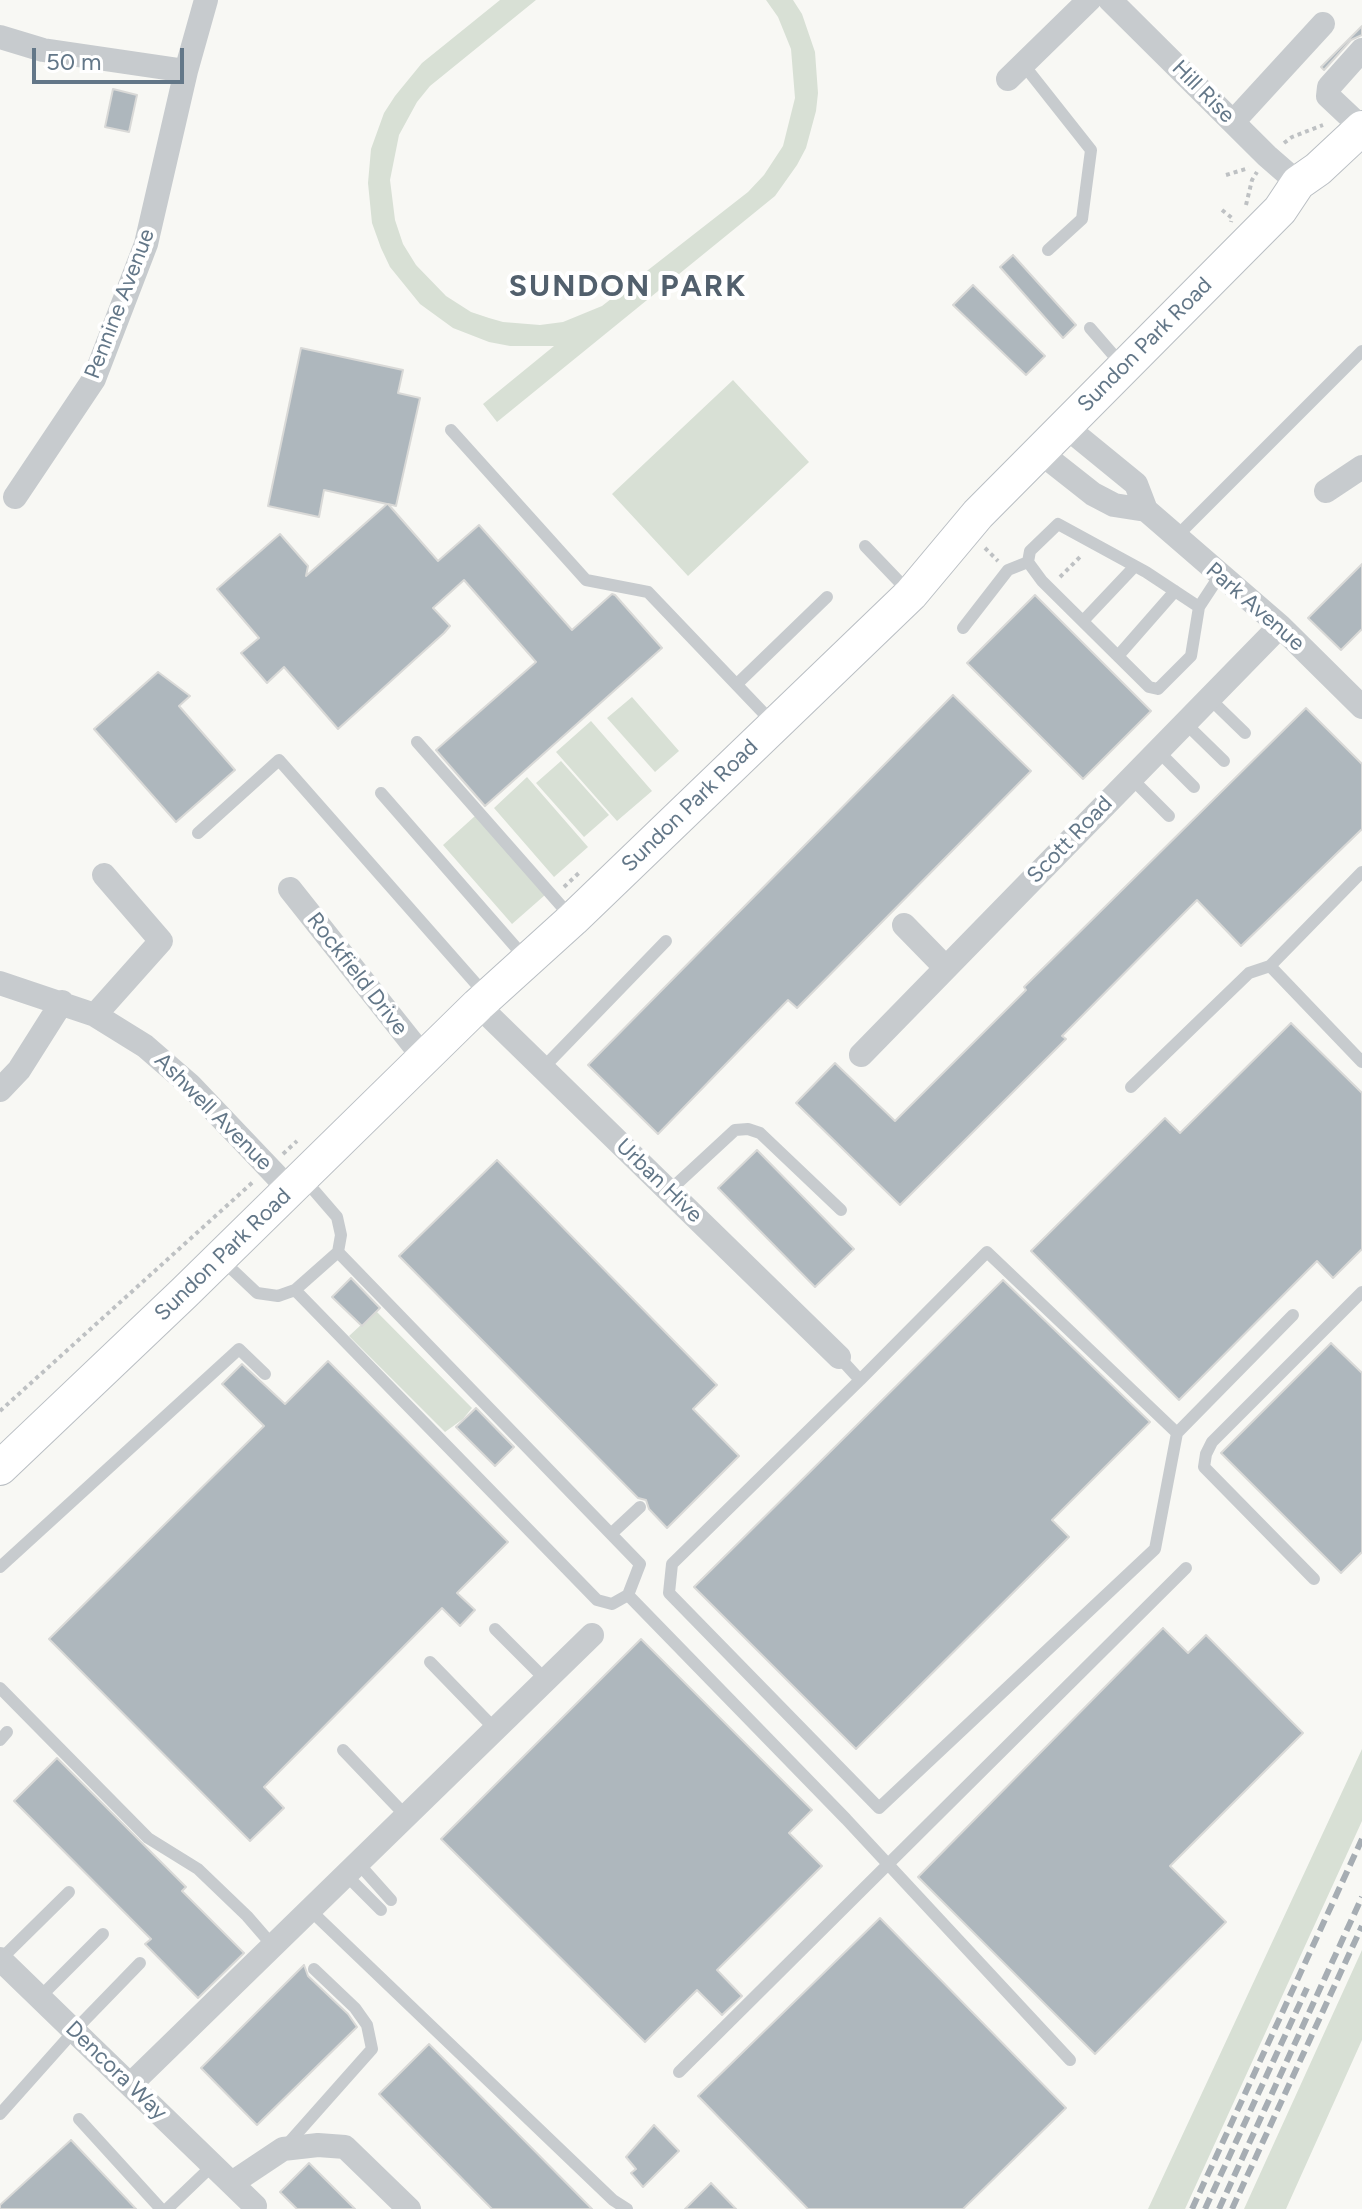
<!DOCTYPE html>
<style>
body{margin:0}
#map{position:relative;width:1362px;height:2209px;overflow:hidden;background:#f8f8f4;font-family:Figtree,sans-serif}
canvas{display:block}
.scale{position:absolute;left:32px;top:48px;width:152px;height:36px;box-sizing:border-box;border:4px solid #637788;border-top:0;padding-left:10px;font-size:24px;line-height:28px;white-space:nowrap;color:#637788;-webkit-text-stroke:6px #fff;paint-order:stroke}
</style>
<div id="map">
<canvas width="1362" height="2209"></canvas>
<div class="scale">50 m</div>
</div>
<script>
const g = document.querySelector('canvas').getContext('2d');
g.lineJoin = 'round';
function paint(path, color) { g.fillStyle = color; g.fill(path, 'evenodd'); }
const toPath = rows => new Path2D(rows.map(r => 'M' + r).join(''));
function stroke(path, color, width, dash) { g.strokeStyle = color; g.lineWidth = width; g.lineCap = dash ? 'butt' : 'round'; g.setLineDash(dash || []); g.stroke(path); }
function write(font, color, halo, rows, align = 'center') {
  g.font = font + ' Figtree,sans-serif'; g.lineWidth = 8; g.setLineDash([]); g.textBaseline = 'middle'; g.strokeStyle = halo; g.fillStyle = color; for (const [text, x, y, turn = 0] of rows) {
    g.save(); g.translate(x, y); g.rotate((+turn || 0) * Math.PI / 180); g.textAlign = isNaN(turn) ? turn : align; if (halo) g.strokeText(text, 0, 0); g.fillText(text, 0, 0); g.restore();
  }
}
paint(toPath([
 [500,0,536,0,430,86,417,102,399,135,390,180,395,220,403,244,416,265,446,296,471,312,489,318,503,322,540,325,563,322,602,306,748,192,764,175,783,146,795,98,791,49,778,17,766,0,793,0,802,14,815,52,818,93,816,111,806,148,797,165,775,196,497,422,483,404,554,346,510,346,489,342,453,328,420,304,390,267,381,248,372,223,368,183,371,149,384,113,395,96,422,63],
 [733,380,809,462,688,576,612,494],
 [632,697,679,751,655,772,607,718],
 [591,721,652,791,617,821,556,752],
 [561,761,609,815,584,837,536,783],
 [527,777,588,847,554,877,494,808],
 [475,816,545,895,512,924,443,845],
 [376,1311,472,1408,463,1419,445,1432,349,1336],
 [1362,1749,1362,1821,1185,2209,1148,2209],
 [1362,1950,1362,2040,1286,2209,1244,2209]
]), '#d8e0d5');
const building = toPath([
 [1362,26,1362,35,1351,40,1324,70,1321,67,1362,26],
 [113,89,137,95,129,132,105,127,113,89],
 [1013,255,1076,325,1063,338,1000,267,1013,255],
 [973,285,1045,356,1026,375,953,305,973,285],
 [301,348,403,370,398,393,420,398,396,506,388,504,438,561,479,525,572,630,612,594,615,595,662,648,485,806,436,750,536,662,464,580,433,608,450,626,444,633,338,729,284,667,267,683,241,653,259,638,217,589,280,534,308,566,306,576,387,504,324,490,319,517,268,506,301,348],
 [1362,564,1362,629,1341,650,1308,618,1362,564],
 [1035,595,1151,711,1083,779,967,663,1035,595],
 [158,672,190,696,179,706,235,770,176,822,94,729,158,672],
 [953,695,1031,771,797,1008,788,1000,658,1134,588,1065,953,695],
 [1306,708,1362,764,1362,829,1241,946,1197,900,1062,1036,1066,1039,900,1205,796,1103,835,1063,895,1121,1026,990,1024,987,1306,708],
 [1291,1023,1362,1093,1362,1249,1333,1278,1317,1261,1179,1400,1031,1251,1165,1118,1180,1133,1291,1023],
 [757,1150,854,1249,815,1287,718,1188,757,1150],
 [497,1160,717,1385,693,1409,739,1456,667,1528,649,1509,646,1500,638,1498,399,1256,497,1160],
 [351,1278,380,1308,362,1326,332,1297,351,1278],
 [1003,1280,1150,1422,1052,1520,1069,1537,856,1749,694,1587,1003,1280],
 [1331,1343,1362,1373,1362,1552,1341,1573,1221,1453,1331,1343],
 [328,1361,508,1542,457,1593,475,1610,460,1626,442,1608,264,1787,284,1808,250,1841,49,1639,264,1426,222,1384,242,1364,285,1404,328,1361],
 [476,1408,514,1447,495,1466,456,1427,476,1408],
 [1163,1628,1188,1653,1206,1635,1303,1733,1170,1866,1226,1922,1095,2054,918,1877,1163,1628],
 [641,1639,812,1810,789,1833,822,1866,717,1970,742,1996,722,2015,697,1990,645,2042,441,1839,641,1639],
 [57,1758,186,1887,182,1891,244,1953,198,1998,145,1944,151,1939,14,1801,57,1758],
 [880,1918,1066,2108,963,2209,808,2209,698,2096,880,1918],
 [304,1965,308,1976,348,2014,357,2027,257,2125,201,2068,304,1965],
 [429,2044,592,2209,492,2209,379,2094,429,2044],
 [654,2125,679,2151,643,2187,631,2173,636,2169,626,2157,654,2125],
 [71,2140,136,2209,0,2209,0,2205,71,2140],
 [309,2163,355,2209,297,2209,280,2192,309,2163],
 [711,2183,736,2209,685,2209,711,2183]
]);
paint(building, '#aeb7bd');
stroke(building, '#d9d9d7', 2);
const secondary = toPath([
 [0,1468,184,1293,478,1005,573,919,911,594,978,514,1280,210,1298,183,1318,169,1362,128]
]);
stroke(secondary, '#b9bec3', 36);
stroke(toPath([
 [1284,143,1292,137,1323,125],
 [1226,175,1249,168],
 [1246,205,1252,180,1257,172],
 [1222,210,1232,218,1231,222],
 [985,548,998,561],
 [1060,577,1082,555],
 [564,887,581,871],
 [283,1154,297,1141],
 [0,1411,253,1182]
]), '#bec1c3', 4, [4, 4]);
stroke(toPath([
 [1023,64,1091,150,1082,219,1048,250],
 [1090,328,1122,365],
 [451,430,586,580,648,592,775,725],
 [1175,538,1362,351],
 [865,546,910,593],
 [1199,607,1146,572,1058,524,1030,551,1028,562,1042,581,1149,687,1158,689,1191,656,1199,607,1220,575],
 [1083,621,1135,566],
 [963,628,1008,570,1028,562],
 [1118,656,1175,591],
 [737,684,827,597],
 [1209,698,1245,733],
 [1185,723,1224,761],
 [417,742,571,917],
 [1158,751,1194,787],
 [1131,778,1169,816],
 [381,793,526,959],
 [198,833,279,760,485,994],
 [1362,872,1270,966,1362,1062],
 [543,1068,666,941],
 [1131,1087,1249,973,1270,966],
 [669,1191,735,1130,748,1129,760,1133,841,1210],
 [222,1260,257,1293,278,1296,295,1290,338,1252,341,1235,337,1217,305,1180],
 [295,1290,597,1600,612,1604,628,1595,640,1564,338,1252],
 [839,1357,860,1380,672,1564,669,1593,879,1808,1155,1549,1177,1433,987,1252,860,1380],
 [1177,1433,1293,1315],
 [611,1534,640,1507],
 [0,1567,239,1349,265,1374],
 [1314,1579,1204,1467,1206,1454,1212,1442,1362,1292],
 [628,1595,846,1819,1070,2060],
 [495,1629,546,1680],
 [430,1662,495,1729],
 [0,1688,148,1838,198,1869,247,1916,273,1946],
 [0,1740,7,1732],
 [343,1750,406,1816],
 [358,1863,391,1900],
 [346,1875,381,1910],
 [310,1910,613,2200,627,2209],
 [1,1959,69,1892],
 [40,1997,103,1934],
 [679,2072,1186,1568],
 [0,2114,74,2031,140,1963],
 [79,2119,161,2209],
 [285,2147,372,2049,367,2025,355,2008,314,1969],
 [167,2209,213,2165]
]), '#c7cbce', 12);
stroke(toPath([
 [1110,0,1267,156,1298,183],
 [0,37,43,50,186,71],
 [1362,50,1329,87,1328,96,1362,128],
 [1008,79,1089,0],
 [1233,122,1323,24],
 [1065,426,1136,484,1146,510,1280,626,1362,707],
 [1041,453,1093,494,1114,505,1146,510],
 [1326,491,1362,467],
 [15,497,94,379,146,244,186,71,206,0],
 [290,889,424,1058],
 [904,925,946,968],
 [0,983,95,1015,145,1046,190,1085,290,1190],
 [478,1005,839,1357],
 [95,1015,161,941,104,875],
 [861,1055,1280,626],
 [0,1090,19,1070,62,1002],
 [0,1959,255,2206],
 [131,2084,592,1635],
 [232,2183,283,2149,318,2145,345,2147,409,2209]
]), '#c7cbce', 24);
stroke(secondary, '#fff', 34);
stroke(toPath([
 [1192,2209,1362,1839],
 [1205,2209,1307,1988],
 [1219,2209,1362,1897],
 [1232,2209,1362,1926]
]), '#a6adb3', 6, [12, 6]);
write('22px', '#637788', '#fff', [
 ["Hill Rise",1203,92,45],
 ["Pennine Avenue",120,304,-69],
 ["Sundon Park Road",1145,345,-45],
 ["Park Avenue",1255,607,41],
 ["Sundon Park Road",690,806,-44],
 ["Scott Road",1070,840,-46],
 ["Rockfield Drive",357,974,52],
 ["Ashwell Avenue",213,1112,45],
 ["Urban Hive",659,1181,44],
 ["Sundon Park Road",223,1255,-44],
 ["Dencora Way",116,2071,44]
]);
g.letterSpacing = '2px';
write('bold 30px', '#52606d', '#fff', [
 ["SUNDON PARK",628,287]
]);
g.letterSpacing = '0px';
</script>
